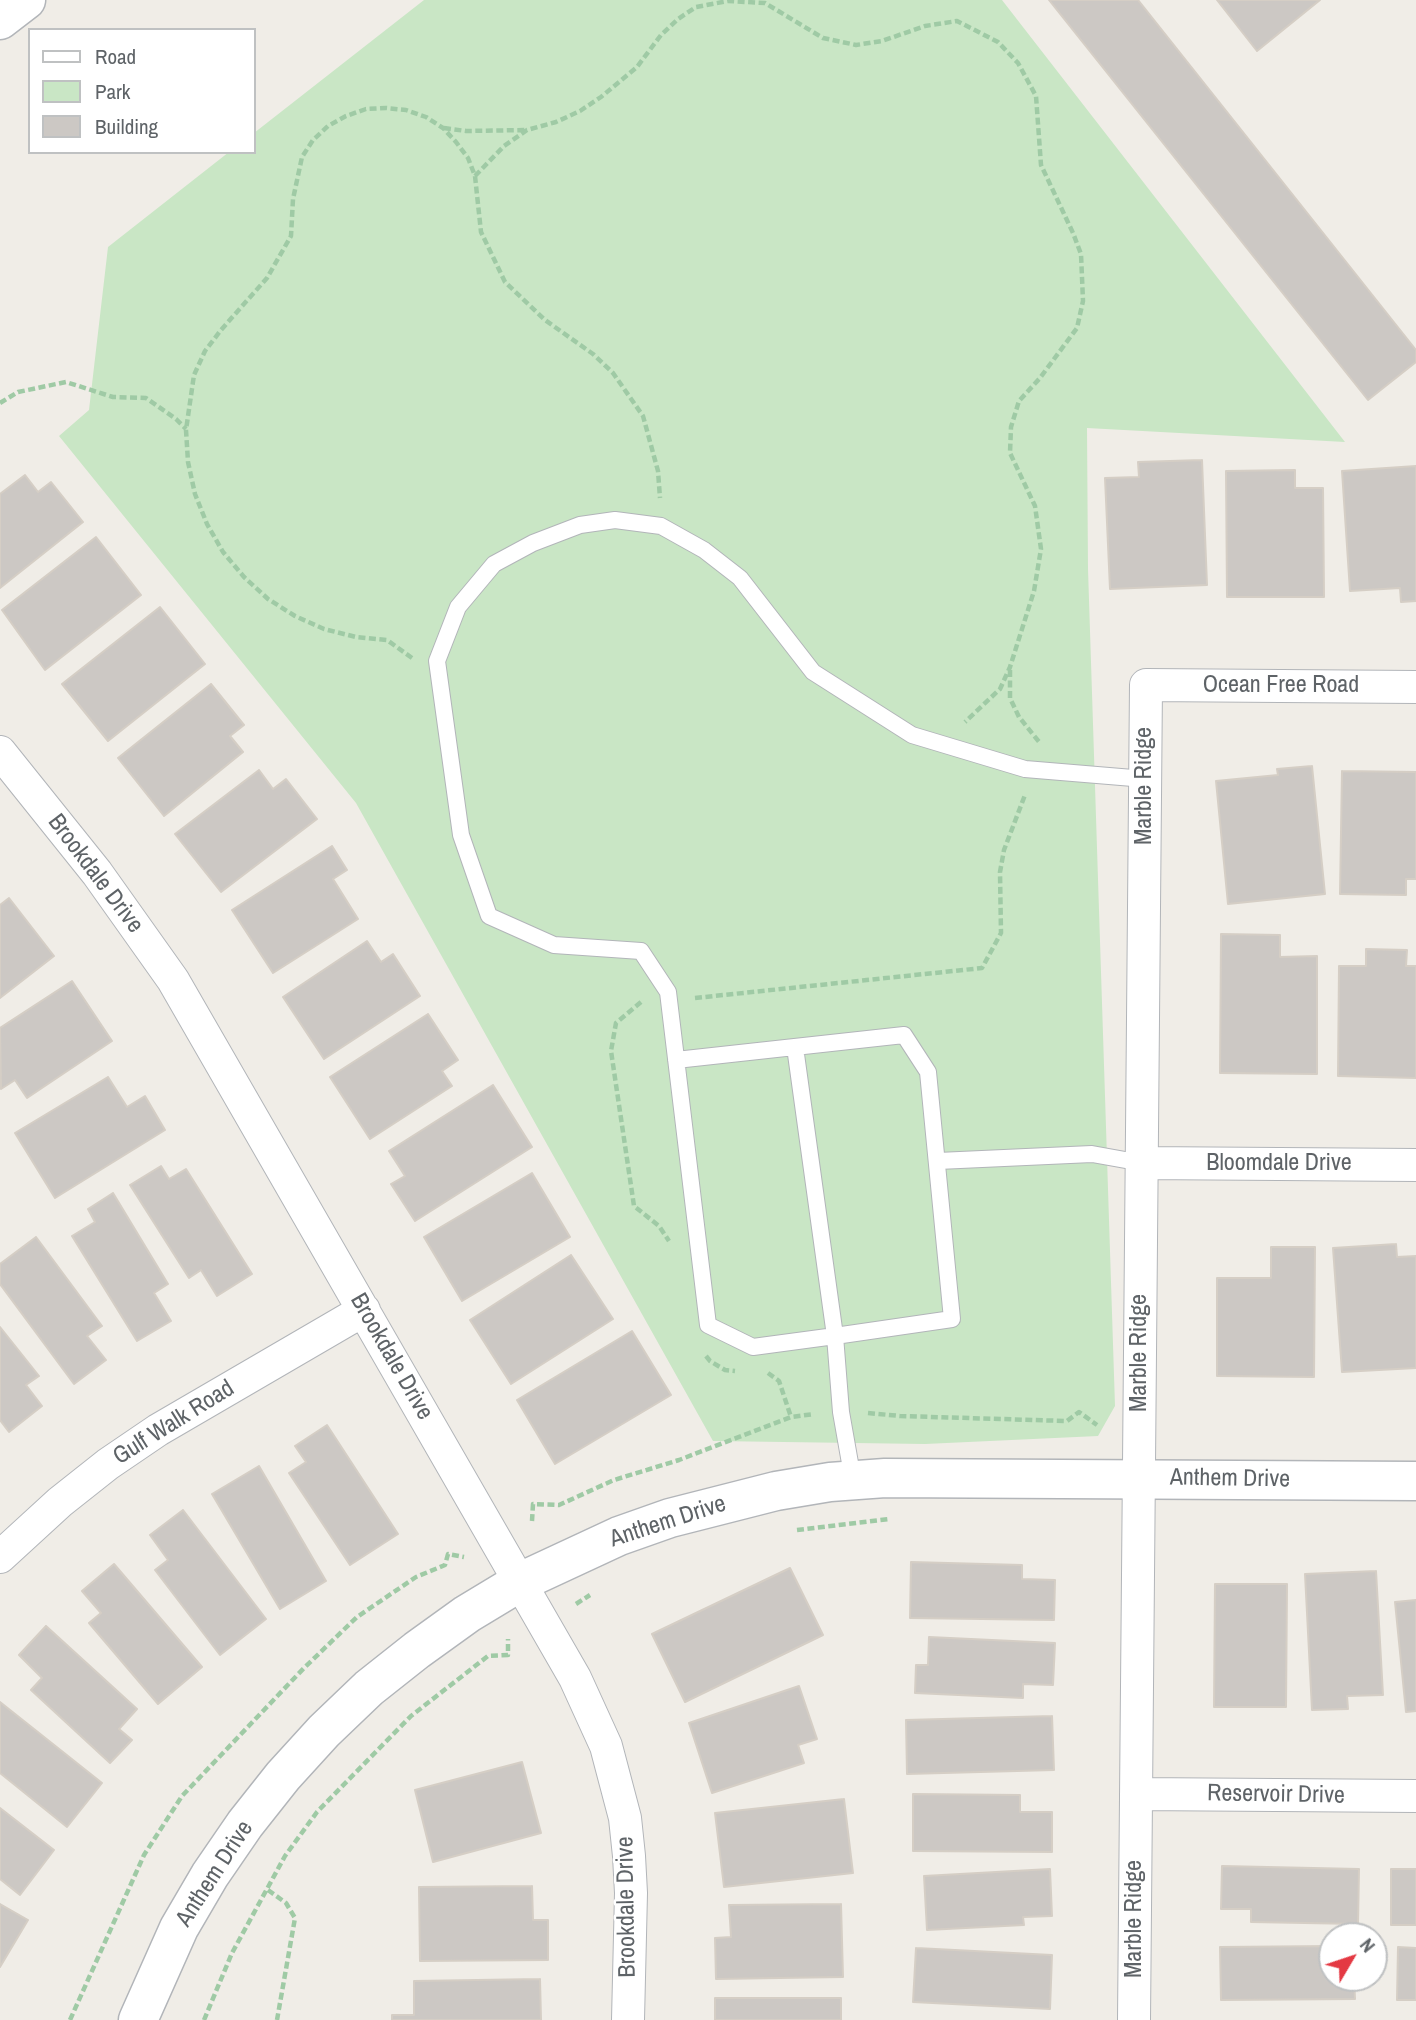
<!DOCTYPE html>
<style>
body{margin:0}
#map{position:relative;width:1416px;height:2020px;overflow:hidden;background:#f0ede7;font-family:"Archivo Narrow",sans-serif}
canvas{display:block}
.legend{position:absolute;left:28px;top:28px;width:228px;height:126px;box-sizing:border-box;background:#fff;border:2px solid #bfc1c2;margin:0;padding:9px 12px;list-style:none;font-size:21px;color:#5e6367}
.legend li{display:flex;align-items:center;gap:14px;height:35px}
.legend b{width:35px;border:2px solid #bfc1c2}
.north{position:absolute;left:1318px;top:1922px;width:70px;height:70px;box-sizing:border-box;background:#fff;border:2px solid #bfc1c2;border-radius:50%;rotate:51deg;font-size:19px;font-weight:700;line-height:28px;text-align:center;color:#5e6367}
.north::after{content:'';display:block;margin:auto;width:24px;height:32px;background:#e43943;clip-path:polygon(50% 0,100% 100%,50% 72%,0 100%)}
</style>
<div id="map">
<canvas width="1416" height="2020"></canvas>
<ul class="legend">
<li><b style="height:9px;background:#fff"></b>Road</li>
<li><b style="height:19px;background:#c9e6c5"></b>Park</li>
<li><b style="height:19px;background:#ccc8c4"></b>Building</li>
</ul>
<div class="north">N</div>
</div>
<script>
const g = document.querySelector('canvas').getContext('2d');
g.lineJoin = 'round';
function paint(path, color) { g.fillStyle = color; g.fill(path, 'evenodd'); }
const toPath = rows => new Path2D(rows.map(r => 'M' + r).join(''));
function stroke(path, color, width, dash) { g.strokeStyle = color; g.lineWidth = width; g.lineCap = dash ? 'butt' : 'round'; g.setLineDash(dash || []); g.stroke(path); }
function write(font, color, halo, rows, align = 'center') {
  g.font = font + ' "Archivo Narrow",sans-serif'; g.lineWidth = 5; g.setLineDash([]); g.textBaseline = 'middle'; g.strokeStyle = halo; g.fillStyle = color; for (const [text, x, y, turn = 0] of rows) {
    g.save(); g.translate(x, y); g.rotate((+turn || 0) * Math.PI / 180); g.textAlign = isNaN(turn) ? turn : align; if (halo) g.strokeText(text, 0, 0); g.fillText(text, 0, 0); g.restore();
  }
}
paint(toPath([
 [424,0,1002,0,1345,442,1087,428,1088,569,1115,1406,1098,1436,925,1444,713,1441,356,803,59,436,89,410,108,247,229,152,254,152,254,133]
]), '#c9e6c5');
const building = toPath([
 [1049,0,1138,0,1416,350,1416,362,1368,400,1049,0],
 [1217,0,1320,0,1257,51,1217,0],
 [1202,460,1207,585,1110,589,1105,478,1139,477,1138,462,1202,460],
 [1416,466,1416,601,1401,602,1400,588,1350,591,1342,471,1416,466],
 [1295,470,1295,488,1323,488,1324,597,1227,597,1226,471,1295,470],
 [25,475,38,492,51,482,83,522,0,588,0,494,25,475],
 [96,537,141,595,45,670,2,610,96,537],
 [160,607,205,664,108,741,62,684,160,607],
 [211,684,244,725,230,736,243,752,164,816,118,758,211,684],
 [1312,766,1325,894,1228,904,1216,781,1278,775,1277,769,1312,766],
 [259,770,273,789,286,779,317,819,221,892,175,834,259,770],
 [1342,771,1416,772,1416,879,1406,879,1406,895,1340,894,1342,771],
 [332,846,347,870,333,879,358,919,273,973,232,910,332,846],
 [9,898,54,956,0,998,0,905,9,898],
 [1221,934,1280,935,1280,957,1317,956,1317,1074,1220,1073,1221,934],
 [367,941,381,962,393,954,420,996,324,1059,283,997,367,941],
 [1366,949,1407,950,1406,966,1416,966,1416,1078,1338,1076,1339,966,1366,966,1366,949],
 [72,981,112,1041,27,1098,15,1080,1,1089,0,1028,72,981],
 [428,1014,458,1060,442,1071,452,1086,370,1139,330,1077,428,1014],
 [108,1077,127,1107,145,1096,165,1130,55,1198,15,1133,108,1077],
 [493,1085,532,1147,415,1221,391,1184,405,1176,389,1151,493,1085],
 [161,1166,169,1179,186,1169,252,1274,217,1296,201,1270,189,1278,130,1185,161,1166],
 [532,1173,570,1237,462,1301,424,1237,532,1173],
 [113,1193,168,1284,154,1293,171,1321,137,1341,72,1236,95,1222,88,1209,113,1193],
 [36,1237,102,1326,87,1336,106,1360,74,1384,0,1284,0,1264,36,1237],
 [1396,1244,1397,1257,1416,1256,1416,1368,1342,1372,1333,1248,1396,1244],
 [1271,1247,1315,1247,1314,1377,1217,1376,1217,1278,1271,1278,1271,1247],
 [571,1255,613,1319,511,1384,470,1320,571,1255],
 [0,1327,39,1376,26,1385,42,1406,9,1432,0,1420,0,1327],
 [632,1331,671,1395,555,1464,517,1400,632,1331],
 [327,1425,398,1534,350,1565,289,1473,306,1462,295,1446,327,1425],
 [259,1466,326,1581,280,1609,212,1494,259,1466],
 [183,1510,266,1619,220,1655,155,1570,168,1560,150,1535,183,1510],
 [911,1562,1022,1565,1022,1579,1055,1580,1054,1620,910,1618,911,1562],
 [114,1564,202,1667,158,1704,89,1623,101,1613,82,1591,114,1564],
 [790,1568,823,1635,685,1702,652,1634,790,1568],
 [1376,1571,1383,1695,1347,1696,1348,1709,1312,1710,1305,1574,1376,1571],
 [1215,1584,1287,1584,1286,1707,1214,1707,1215,1584],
 [1416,1600,1416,1711,1406,1712,1395,1602,1416,1600],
 [46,1626,137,1709,119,1729,132,1740,110,1763,31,1690,42,1678,19,1655,46,1626],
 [929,1637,1055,1643,1053,1685,1023,1684,1023,1698,915,1693,916,1665,928,1665,929,1637],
 [799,1686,817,1739,798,1745,804,1763,712,1793,689,1723,799,1686],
 [0,1702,102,1783,67,1827,0,1773,0,1702],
 [1052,1716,1054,1770,907,1774,906,1720,1052,1716],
 [522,1762,541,1833,433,1862,415,1790,522,1762],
 [913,1794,1020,1795,1020,1812,1052,1812,1052,1852,913,1851,913,1794],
 [844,1799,853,1873,724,1887,715,1813,844,1799],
 [0,1808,54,1850,20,1895,0,1879,0,1808],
 [1222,1866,1359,1869,1358,1924,1251,1922,1251,1909,1221,1909,1222,1866],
 [1050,1869,1052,1916,1023,1917,1024,1925,927,1930,924,1876,1050,1869],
 [1391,1869,1416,1869,1416,1925,1391,1925,1391,1869],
 [532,1886,533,1920,548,1920,548,1960,420,1961,419,1887,532,1886],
 [0,1904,28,1920,0,1967,0,1904],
 [841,1904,843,1977,716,1979,715,1938,731,1937,729,1905,841,1904],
 [1332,1946,1332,1978,1354,1978,1355,1999,1221,2000,1220,1947,1332,1946],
 [1398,1947,1416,1948,1416,2000,1397,2000,1398,1947],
 [916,1948,1052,1955,1050,2009,913,2002,916,1948],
 [540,1979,541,2020,392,2020,392,2015,414,2015,414,1981,540,1979],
 [715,1998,841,1998,841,2020,715,2020,715,1998]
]);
paint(building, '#ccc8c4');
stroke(building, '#d5cec5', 2);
const service = toPath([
 [676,1060,904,1035,928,1072,952,1319,835,1336,795,1047],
 [938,1161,1092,1154,1142,1163],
 [853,1480,841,1412,835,1336,753,1347,708,1325,668,992,641,951,554,945,489,916,461,835,437,661,458,607,494,564,533,543,580,525,615,520,661,526,704,550,740,578,813,672,912,735,1025,769,1145,779]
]);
const minor = toPath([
 [0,752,97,873,173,980,575,1678,606,1746,625,1818,629,1856,631,1893,628,2020],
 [1142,1163,1416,1165],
 [0,1557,60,1502,108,1464,158,1430,364,1310],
 [1136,1794,1416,1796],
 [1134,2020,1146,685,1416,687]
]);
const tertiary = toPath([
 [0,20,26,0],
 [138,2020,179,1928,210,1875,245,1824,283,1776,324,1731,369,1688,417,1650,467,1614,520,1582,619,1536,670,1518,776,1491,830,1482,885,1478,1416,1481]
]);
stroke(service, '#b2b5b9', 18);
stroke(minor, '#b2b5b9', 34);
stroke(tertiary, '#b2b5b9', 41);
stroke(toPath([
 [444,128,466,131,526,130],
 [475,176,504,146,527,130,556,122,580,111,601,97,637,67,661,35,678,19,696,7,728,1,765,3,823,38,856,45,882,41,925,26,957,21,998,42,1018,63,1036,96,1041,165,1073,233,1081,254,1083,301,1077,328,1040,378,1019,401,1011,427,1010,453,1035,506,1041,549,1034,591,1010,667,1000,689,965,722],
 [0,403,18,392,66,382,113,397,146,398,176,419,186,429],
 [412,658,387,640,356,637,324,629,295,616,268,599,244,577,223,552,207,524,195,494,188,462,186,430,194,375,205,351,221,330,267,278,291,236,293,199,302,157,313,140,328,126,346,116,366,109,386,108,406,110,426,117,443,128,456,142,468,158,475,176,481,232,505,282,545,320,593,354,613,373,643,416,658,471,660,498],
 [1010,670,1010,698,1019,717,1040,743],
 [695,998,982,968,1001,933,1000,872,1004,850,1025,795],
 [641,1002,616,1023,611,1051,634,1206,659,1226,669,1241],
 [706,1356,710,1361,725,1370,735,1371],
 [768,1373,779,1381,791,1417],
 [868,1413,900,1416,1067,1421,1079,1412,1097,1425],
 [532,1521,533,1504,559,1505,614,1480,679,1460,791,1417,814,1414],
 [797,1530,889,1519],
 [576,1604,590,1595],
 [268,1890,286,1903,295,1918,277,2020],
 [70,2020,144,1855,182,1796,304,1668,357,1617,416,1577,445,1565,448,1554,464,1557],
 [204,2020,232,1953,285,1856,317,1812,411,1716,488,1656,508,1655,508,1639]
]), '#9fcaa5', 4.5, [7, 3.5]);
stroke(service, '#fff', 16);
stroke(minor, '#fff', 32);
stroke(tertiary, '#fff', 38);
write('24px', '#5e6367', '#fff', [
 ["Ocean Free Road",1281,686],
 ["Marble Ridge",1145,786,-90],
 ["Brookdale Drive",95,874,53],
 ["Bloomdale Drive",1279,1164],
 ["Marble Ridge",1140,1353,-90],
 ["Brookdale Drive",391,1357,60],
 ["Gulf Walk Road",174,1423,-32],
 ["Anthem Drive",1230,1479,1],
 ["Anthem Drive",668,1522,-18],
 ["Reservoir Drive",1276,1795,1],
 ["Anthem Drive",215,1874,-57],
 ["Brookdale Drive",627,1907,-91],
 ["Marble Ridge",1135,1919,-90]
]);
</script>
